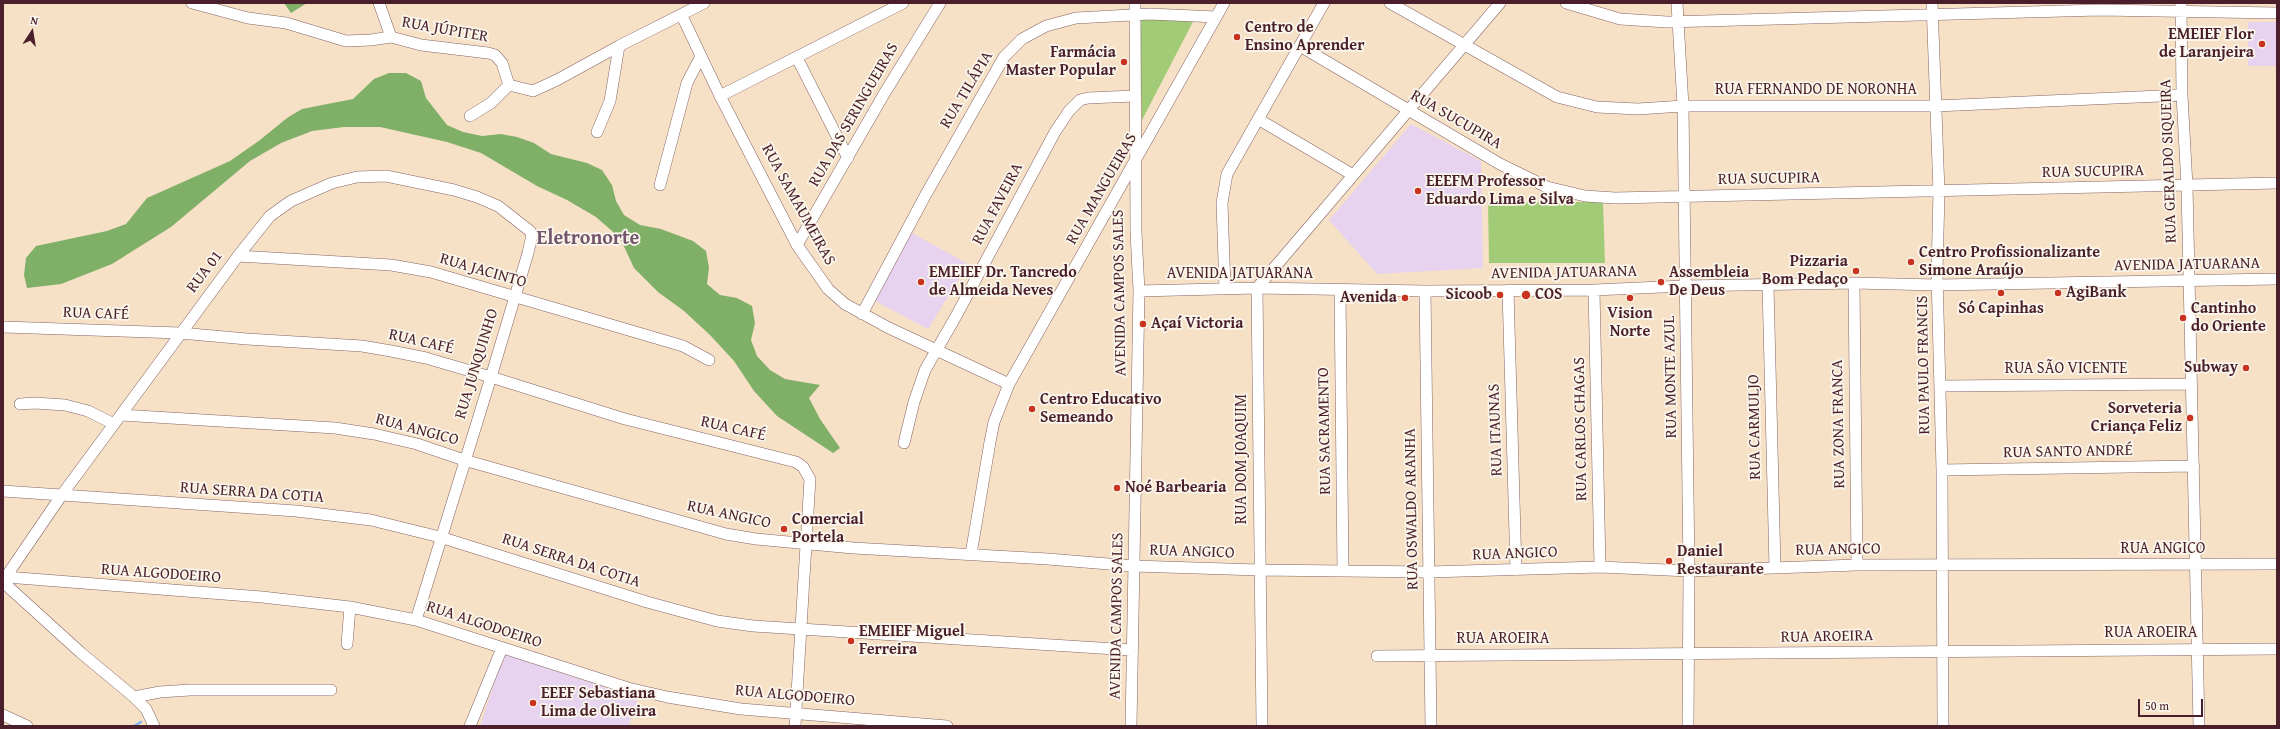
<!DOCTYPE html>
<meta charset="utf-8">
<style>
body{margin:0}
#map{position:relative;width:2280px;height:729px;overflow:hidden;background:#f6e1c7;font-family:"Gentium Book Plus",serif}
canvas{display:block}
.frame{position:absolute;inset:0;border:4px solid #4a1f2b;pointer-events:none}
.north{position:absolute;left:12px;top:12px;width:40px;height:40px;-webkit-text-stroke:3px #fbf7ec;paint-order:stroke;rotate:12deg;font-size:11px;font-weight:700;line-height:16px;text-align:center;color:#4a1f2b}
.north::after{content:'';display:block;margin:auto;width:14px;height:18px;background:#4a1f2b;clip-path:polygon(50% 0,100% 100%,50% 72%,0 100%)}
.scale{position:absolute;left:2138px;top:699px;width:65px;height:18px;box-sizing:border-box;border:2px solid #4a1f2b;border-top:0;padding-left:5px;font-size:12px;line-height:14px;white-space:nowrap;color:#4a1f2b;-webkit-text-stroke:3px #fbf7ec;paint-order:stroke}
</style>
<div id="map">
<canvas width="2280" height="729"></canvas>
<div class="frame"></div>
<div class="north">N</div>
<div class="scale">50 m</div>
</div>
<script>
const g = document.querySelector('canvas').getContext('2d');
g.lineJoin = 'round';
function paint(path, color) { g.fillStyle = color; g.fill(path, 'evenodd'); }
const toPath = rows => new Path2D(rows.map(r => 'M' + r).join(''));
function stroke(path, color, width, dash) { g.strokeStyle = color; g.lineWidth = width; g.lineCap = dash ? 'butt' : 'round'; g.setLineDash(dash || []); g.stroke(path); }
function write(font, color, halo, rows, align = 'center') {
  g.font = font + ' "Gentium Book Plus",serif'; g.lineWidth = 3.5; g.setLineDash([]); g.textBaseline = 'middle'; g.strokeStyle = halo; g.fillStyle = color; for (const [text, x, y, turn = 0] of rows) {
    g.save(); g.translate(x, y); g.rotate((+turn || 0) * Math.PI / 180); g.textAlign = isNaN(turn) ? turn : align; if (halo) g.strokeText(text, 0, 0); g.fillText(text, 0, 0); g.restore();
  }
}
paint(toPath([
 [2248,22,2277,22,2277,66,2248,66],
 [1411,124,1481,161,1483,268,1377,274,1329,220],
 [912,233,968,264,928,329,875,301],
 [504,654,638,698,629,726,480,726]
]), '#e7d2ef');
paint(toPath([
 [1196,16,1142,120,1139,17],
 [1488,202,1603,202,1605,263,1489,263]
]), '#a1cb77');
paint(toPath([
 [284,3,307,3,291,13],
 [389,73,406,73,421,81,426,98,447,125,463,132,482,136,501,134,517,137,534,143,551,154,587,163,602,170,612,185,616,201,624,215,640,225,661,229,693,241,706,251,709,268,707,284,720,295,737,298,752,306,755,323,751,340,757,356,770,370,785,379,820,385,809,398,820,419,840,448,833,453,777,416,754,391,734,361,710,335,684,311,658,292,634,268,620,238,596,217,567,200,537,186,481,153,447,142,380,127,344,127,312,131,281,143,250,161,171,227,112,264,61,284,27,288,24,275,26,258,36,246,107,231,126,224,147,198,230,161,260,140,287,118,302,109,353,99,374,79]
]), '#80af68');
stroke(toPath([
 [134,726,141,722]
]), '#7fb7ef', 2.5);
const minor = toPath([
 [192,3,248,18,286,23,346,41,371,40,391,37,421,45,488,53,495,55,502,63,509,85,533,91,557,80,619,46,704,3],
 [379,3,391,37],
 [1390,3,1557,97,1597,107,1638,109,1683,106,1936,106,2182,95],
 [1566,3,1620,19,1667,22,2100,10,2277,13],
 [1677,3,1683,106,1689,571,1688,726],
 [1932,3,1939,192,1937,273,1942,470,1943,726],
 [2181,3,2182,95,2187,186,2199,726],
 [682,16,720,96,797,245,828,289,845,304,889,328,1009,384],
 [1300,46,1500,164,1547,187,1585,196,1615,198,2277,183],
 [797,58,848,158],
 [720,96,903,3],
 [470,116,491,103,509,85],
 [1258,119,1353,175],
 [597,132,610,101,619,46],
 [660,185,687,83,701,56],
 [797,245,884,94,940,3],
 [238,256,391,265,431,272,683,346,709,360],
 [1854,283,1857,565],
 [1768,285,1775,568],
 [1225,289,1222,203,1227,174,1324,3],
 [1340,290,1343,571],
 [1508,290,1516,570],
 [1594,290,1600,567],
 [1139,291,1257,288,1425,291,1594,290,1685,286,1854,283,1937,285,2277,279],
 [1425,291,1431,726],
 [862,314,925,196,1004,57,1022,39,1046,26,1076,18,1150,14,1216,17],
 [3,327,180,333,247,339,362,346,391,351,426,358,491,377,625,419,796,462,803,467,810,479,795,726],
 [1941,386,2191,384],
 [20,404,35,403,65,405,88,411,114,424],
 [121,415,335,428,374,434,417,444,464,460,726,534,756,539,853,548,1048,559,1133,566,1259,570,1429,572,1600,567,1689,571,1857,565,2277,564],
 [904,443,914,402,925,370,955,318,1055,132,1069,111,1080,100,1088,98,1134,96],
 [1942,470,2194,466],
 [3,491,296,511,371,520,440,537,647,602,717,621,753,626,1131,650],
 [971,554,990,442,994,422,1009,384,1224,3],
 [6,577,262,597,350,607,416,620,628,688,667,697,741,709,947,726],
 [3,581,61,496,238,256,270,216,291,201,332,183,357,177,386,176,454,190,477,197,498,206,530,231,532,235,528,253,491,377,416,620],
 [3,582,80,652,134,697,146,709,154,726],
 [347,644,350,607],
 [1377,656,2277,649],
 [134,697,160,692,190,690,331,690],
 [3,715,27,726],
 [470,726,502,648],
 [1131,726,1139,291,1136,232,1135,3],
 [1262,726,1257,288,1500,3]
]);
stroke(minor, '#866362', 12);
stroke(minor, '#fff', 11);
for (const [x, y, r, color] of [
 [1237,37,4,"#c8321e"],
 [2262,44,4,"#c8321e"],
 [1124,62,4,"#c8321e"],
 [1418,191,4,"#c8321e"],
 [1911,262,4,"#c8321e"],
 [1856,271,4,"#c8321e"],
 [921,282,4,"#c8321e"],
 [1661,282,4,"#c8321e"],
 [2001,293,4,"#c8321e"],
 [2058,293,4,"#c8321e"],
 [1500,295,4,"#c8321e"],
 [1526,295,5,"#c8321e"],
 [1405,298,4,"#c8321e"],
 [1630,298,4,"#c8321e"],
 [2183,318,4,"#c8321e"],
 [1143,324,4,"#c8321e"],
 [2246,368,4,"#c8321e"],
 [1032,409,4,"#c8321e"],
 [2190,418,4,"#c8321e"],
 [1117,488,4,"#c8321e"],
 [784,529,4,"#c8321e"],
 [1669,561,4,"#c8321e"],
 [851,641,4,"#c8321e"],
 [533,703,4,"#c8321e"]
]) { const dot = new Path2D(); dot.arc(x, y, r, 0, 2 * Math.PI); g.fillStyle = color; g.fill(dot); stroke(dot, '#fbf7ec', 1.5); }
write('bold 16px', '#4a1f2b', '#fbf7ec', [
 ["Centro de",1245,28],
 ["Ensino Aprender",1245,46],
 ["EMEIEF Flor",2254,35,"right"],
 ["de Laranjeira",2254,53,"right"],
 ["Farmácia",1116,53,"right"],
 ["Master Popular",1116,71,"right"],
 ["EEEFM Professor",1426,182],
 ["Eduardo Lima e Silva",1426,200],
 ["Centro Profissionalizante",1919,253],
 ["Simone Araújo",1919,271],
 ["Pizzaria",1848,262,"right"],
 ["Bom Pedaço",1848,280,"right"],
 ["EMEIEF Dr. Tancredo",929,273],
 ["de Almeida Neves",929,291],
 ["Assembleia",1669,273],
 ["De Deus",1669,291],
 ["AgiBank",2066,293],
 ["Sicoob",1492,295,"right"],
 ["COS",1535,295],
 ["Avenida",1397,298,"right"],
 ["Só Capinhas",2001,309,"center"],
 ["Cantinho",2191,309],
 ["do Oriente",2191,327],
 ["Vision",1630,314,"center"],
 ["Norte",1630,332,"center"],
 ["Açaí Victoria",1151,324],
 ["Subway",2238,368,"right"],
 ["Centro Educativo",1040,400],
 ["Semeando",1040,418],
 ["Sorveteria",2182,409,"right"],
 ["Criança Feliz",2182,427,"right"],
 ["Noé Barbearia",1125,488],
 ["Comercial",792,520],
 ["Portela",792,538],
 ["Daniel",1677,552],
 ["Restaurante",1677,570],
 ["EMEIEF Miguel",859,632],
 ["Ferreira",859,650],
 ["EEEF Sebastiana",541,694],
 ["Lima de Oliveira",541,712]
], 'left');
write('16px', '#4a1f2b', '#fbf7ec', [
 ["RUA JÚPITER",445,30,10],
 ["RUA TILÁPIA",967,90,-59],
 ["RUA FERNANDO DE NORONHA",1816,90],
 ["RUA DAS SERINGUEIRAS",854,115,-60],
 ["RUA SUCUPIRA",1456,120,30],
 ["RUA GERALDO SIQUEIRA",2169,161,-92],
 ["RUA SUCUPIRA",2093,172,-1],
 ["RUA SUCUPIRA",1769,179,-1],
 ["RUA MANGUEIRAS",1102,189,-60],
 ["RUA FAVEIRA",998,204,-62],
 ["RUA SAMAUMEIRAS",798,205,61],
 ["AVENIDA JATUARANA",2187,265,-1],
 ["RUA JACINTO",483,271,16],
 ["RUA 01",205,272,-53],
 ["AVENIDA JATUARANA",1564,273,-1],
 ["AVENIDA JATUARANA",1240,274],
 ["AVENIDA CAMPOS SALES",1120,293,-91],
 ["RUA CAFÉ",96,314,2],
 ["RUA CAFÉ",421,342,13],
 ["RUA JUNQUINHO",477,364,-73],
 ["RUA PAULO FRANCIS",1924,365,-91],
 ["RUA SÃO VICENTE",2066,369],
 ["RUA MONTE AZUL",1671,377,-91],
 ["RUA ZONA FRANCA",1839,424,-91],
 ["RUA CARMULJO",1755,427,-91],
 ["RUA CAFÉ",733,429,13],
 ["RUA CARLOS CHAGAS",1581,429,-91],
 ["RUA ANGICO",417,430,15],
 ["RUA ITAUNAS",1496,430,-92],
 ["RUA SACRAMENTO",1325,431,-91],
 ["RUA SANTO ANDRÉ",2068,452,-1],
 ["RUA DOM JOAQUIM",1242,459,-90],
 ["RUA SERRA DA COTIA",252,493,4],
 ["RUA OSWALDO ARANHA",1412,509,-91],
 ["RUA ANGICO",729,515,12],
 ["RUA ANGICO",2163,549],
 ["RUA ANGICO",1838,550,-1],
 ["RUA ANGICO",1192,552,2],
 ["RUA ANGICO",1515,554,-2],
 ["RUA SERRA DA COTIA",571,561,18],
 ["RUA ALGODOEIRO",161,574,4],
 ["AVENIDA CAMPOS SALES",1117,616,-89],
 ["RUA ALGODOEIRO",484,625,18],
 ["RUA AROEIRA",2151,633],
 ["RUA AROEIRA",1827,637,-1],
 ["RUA AROEIRA",1503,639],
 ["RUA ALGODOEIRO",795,696,5]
]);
write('bold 20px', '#73556c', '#fbf7ec', [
 ["Eletronorte",588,239]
]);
</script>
